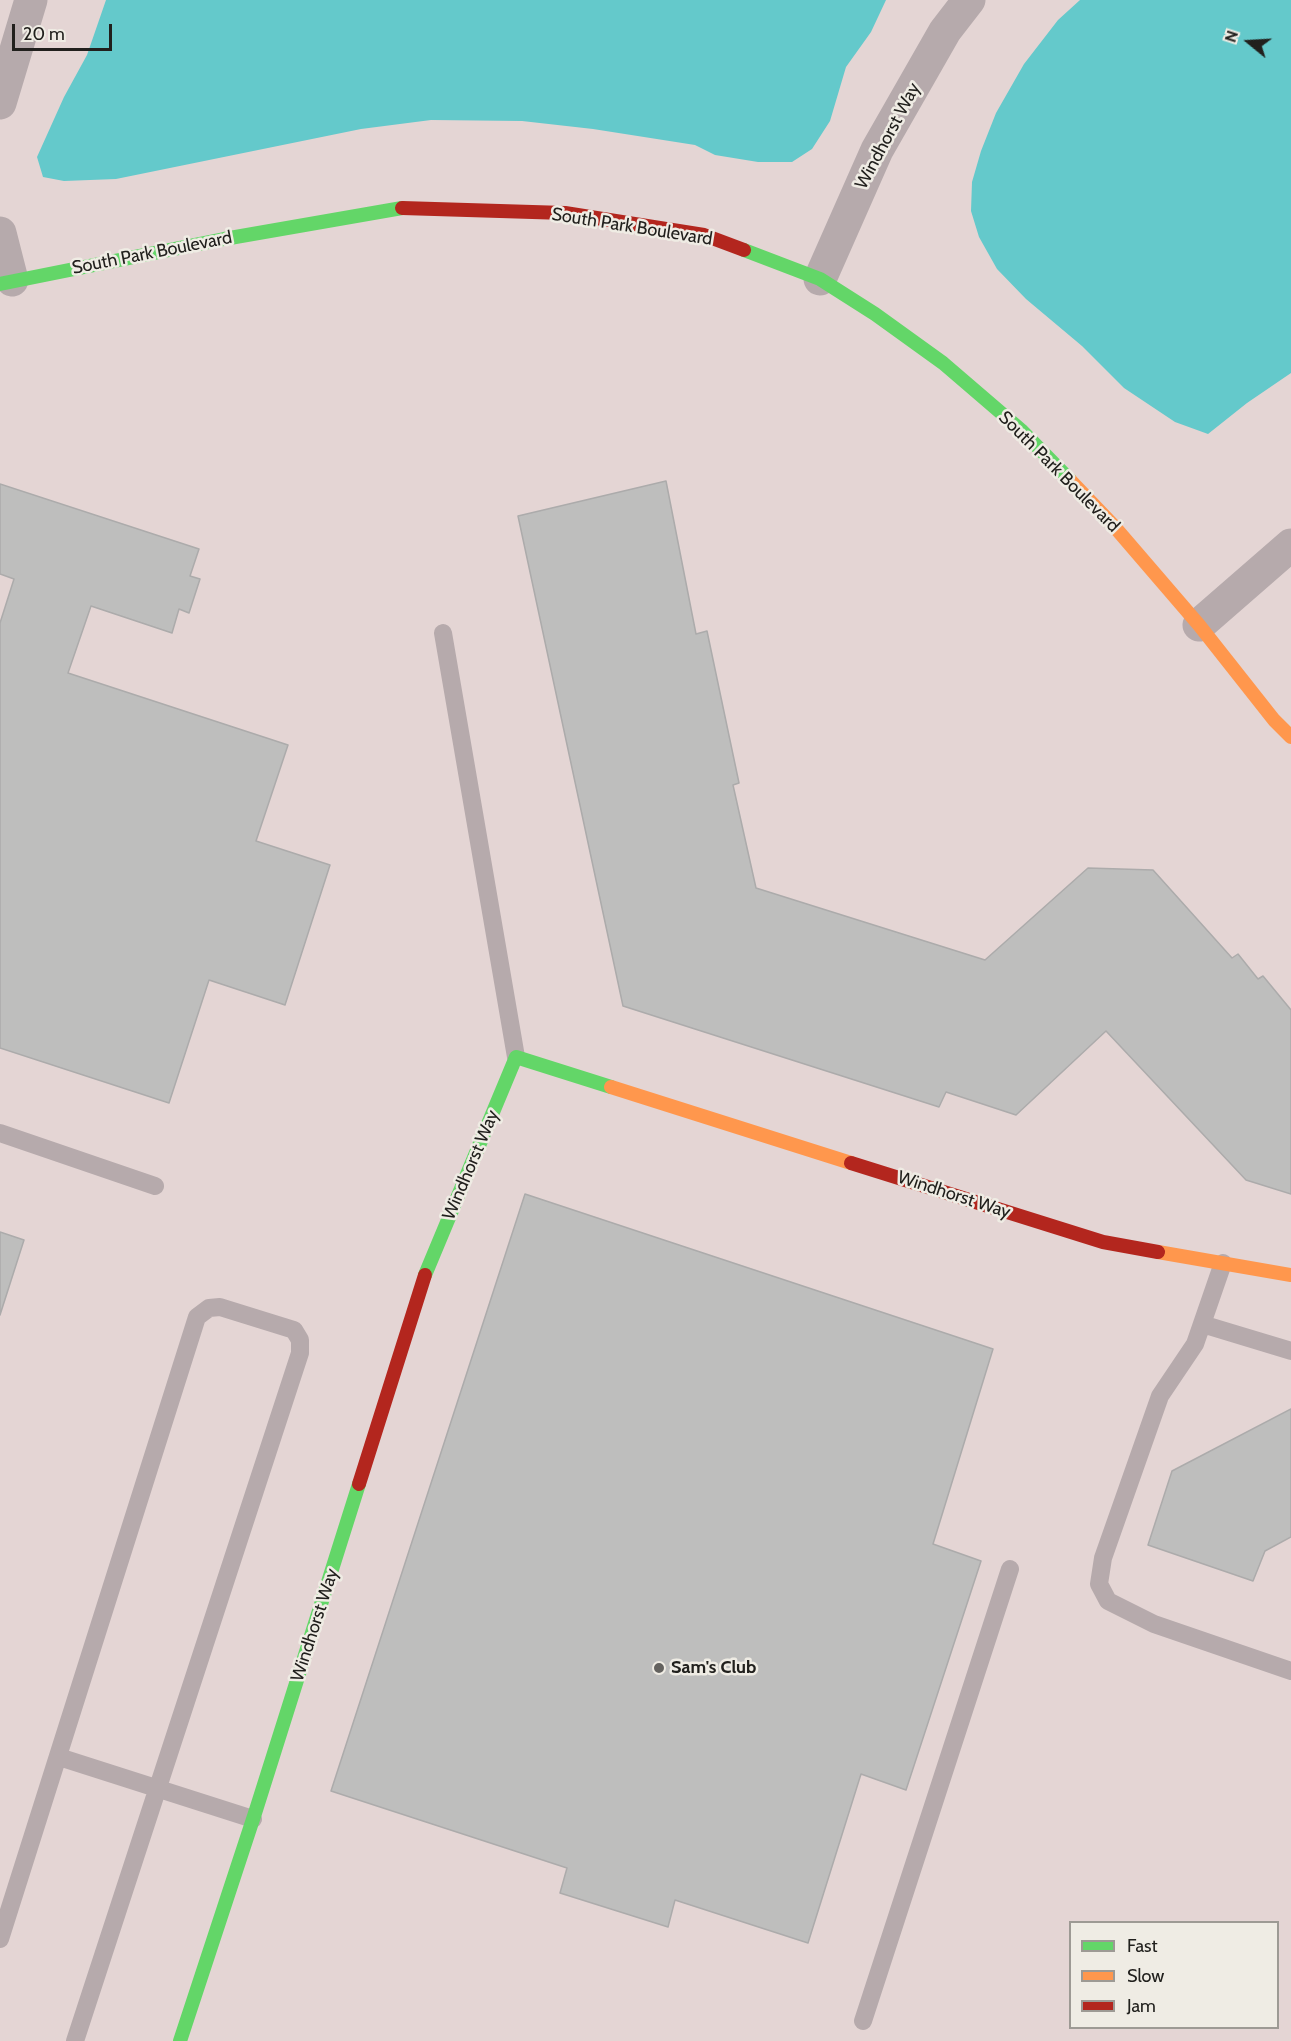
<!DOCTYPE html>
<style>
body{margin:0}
#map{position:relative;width:1291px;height:2041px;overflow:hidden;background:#dfdeda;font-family:Cabin,sans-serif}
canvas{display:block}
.legend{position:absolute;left:1069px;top:1921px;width:210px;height:108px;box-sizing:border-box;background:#efece4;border:2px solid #9d9a94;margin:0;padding:8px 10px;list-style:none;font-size:18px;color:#21201d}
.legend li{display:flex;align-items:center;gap:12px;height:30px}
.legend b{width:30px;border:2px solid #9d9a94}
.north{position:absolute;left:1219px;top:12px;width:60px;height:60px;-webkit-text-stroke:4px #efece4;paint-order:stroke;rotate:288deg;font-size:16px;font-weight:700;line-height:24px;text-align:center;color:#21201d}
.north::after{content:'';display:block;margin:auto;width:21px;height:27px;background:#21201d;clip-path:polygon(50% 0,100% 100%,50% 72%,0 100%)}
.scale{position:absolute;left:12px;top:24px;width:100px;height:27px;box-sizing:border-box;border:3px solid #21201d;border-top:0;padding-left:8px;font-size:18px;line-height:21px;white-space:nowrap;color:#21201d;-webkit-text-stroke:4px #efece4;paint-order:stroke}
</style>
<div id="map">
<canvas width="1291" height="2041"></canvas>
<ul class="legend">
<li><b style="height:8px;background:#63d668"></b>Fast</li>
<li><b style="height:8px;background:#ff974d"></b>Slow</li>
<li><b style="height:8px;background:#b3261e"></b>Jam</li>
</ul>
<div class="north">N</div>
<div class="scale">20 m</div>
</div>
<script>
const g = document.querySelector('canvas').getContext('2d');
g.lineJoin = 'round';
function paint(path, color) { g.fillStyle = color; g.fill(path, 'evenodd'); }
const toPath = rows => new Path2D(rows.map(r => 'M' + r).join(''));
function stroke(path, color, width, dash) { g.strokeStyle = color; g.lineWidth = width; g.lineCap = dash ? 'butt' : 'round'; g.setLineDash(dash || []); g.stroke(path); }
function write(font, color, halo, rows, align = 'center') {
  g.font = font + ' Cabin,sans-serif'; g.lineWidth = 5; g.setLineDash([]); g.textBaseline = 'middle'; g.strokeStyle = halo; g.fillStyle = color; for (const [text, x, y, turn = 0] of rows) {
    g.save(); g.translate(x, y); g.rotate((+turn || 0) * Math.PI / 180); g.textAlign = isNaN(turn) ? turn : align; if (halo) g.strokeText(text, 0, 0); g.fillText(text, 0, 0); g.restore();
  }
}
paint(toPath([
 [0,0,1291,0,1291,2041,0,2041],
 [1070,1922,1278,1922,1278,2028,1070,2028]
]), '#e4d5d4');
paint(toPath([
 [106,0,886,0,871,32,846,67,830,121,812,149,792,162,758,162,715,155,695,145,593,129,522,121,431,120,361,129,116,179,64,181,43,177,37,157,64,97,87,55],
 [1080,0,1291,0,1291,373,1247,403,1208,434,1175,422,1124,388,1082,346,1026,299,997,269,979,237,971,211,972,182,981,151,996,113,1024,64,1058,20]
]), '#64c9cb');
const building = toPath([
 [666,481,696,634,707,631,739,783,733,785,756,888,985,960,1088,868,1153,870,1232,958,1238,954,1258,979,1263,976,1291,1010,1291,1194,1246,1180,1106,1031,1016,1115,946,1092,939,1107,623,1006,518,516,666,481],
 [0,484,199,549,190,576,200,579,189,613,179,609,172,633,91,606,68,673,288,745,256,841,330,865,285,1005,209,980,169,1103,0,1048,0,623,14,579,0,574,0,484],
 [525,1194,993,1349,933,1544,981,1561,906,1790,861,1774,808,1943,675,1900,668,1927,560,1893,567,1868,331,1791,525,1194],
 [0,1232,24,1240,0,1315,0,1232],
 [1291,1409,1291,1537,1265,1551,1253,1581,1148,1545,1172,1471,1291,1409]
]);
paint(building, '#bebebd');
stroke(building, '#acabab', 1.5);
stroke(toPath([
 [443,633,516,1057],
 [0,1133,155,1186],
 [1223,1263,1195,1344,1160,1396,1103,1558,1099,1584,1108,1601,1154,1624,1291,1671],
 [1202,1324,1291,1351],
 [59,1757,253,1819],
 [0,1939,197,1317,209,1308,220,1307,294,1330,300,1340,300,1353,75,2041],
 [863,2021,1010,1569]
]), '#b6aaac', 18);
stroke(toPath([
 [0,103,31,0],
 [0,233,12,280],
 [820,279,877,150,945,31,969,0],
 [1199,625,1291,545]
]), '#b6aaac', 33);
stroke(toPath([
 [744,250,820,279,875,314,943,363,1021,430,1070,480],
 [0,284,224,239,402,208],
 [425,1275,516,1057,611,1087],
 [180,2041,256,1810,359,1484]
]), '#63d668', 14);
stroke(toPath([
 [1070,480,1113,525,1199,625,1274,720,1291,737],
 [611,1087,851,1163],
 [1158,1252,1291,1275]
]), '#ff974d', 14);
stroke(toPath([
 [402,208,565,213,704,235,744,250],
 [851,1163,1103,1242,1158,1252],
 [359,1484,425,1275]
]), '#b3261e', 14);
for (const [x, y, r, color] of [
 [659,1668,6,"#64625f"]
]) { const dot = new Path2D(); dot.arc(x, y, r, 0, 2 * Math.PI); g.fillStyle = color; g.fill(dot); stroke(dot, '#efece4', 2); }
write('18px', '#21201d', '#efece4', [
 ["Windhorst Way",888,136,-62],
 ["South Park Boulevard",632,227,9],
 ["South Park Boulevard",152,253,-11],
 ["South Park Boulevard",1059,472,45],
 ["Windhorst Way",471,1165,-67],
 ["Windhorst Way",954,1195,18],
 ["Windhorst Way",315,1625,-72]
]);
write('bold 18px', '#21201d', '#efece4', [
 ["Sam's Club",671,1668]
], 'left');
</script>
